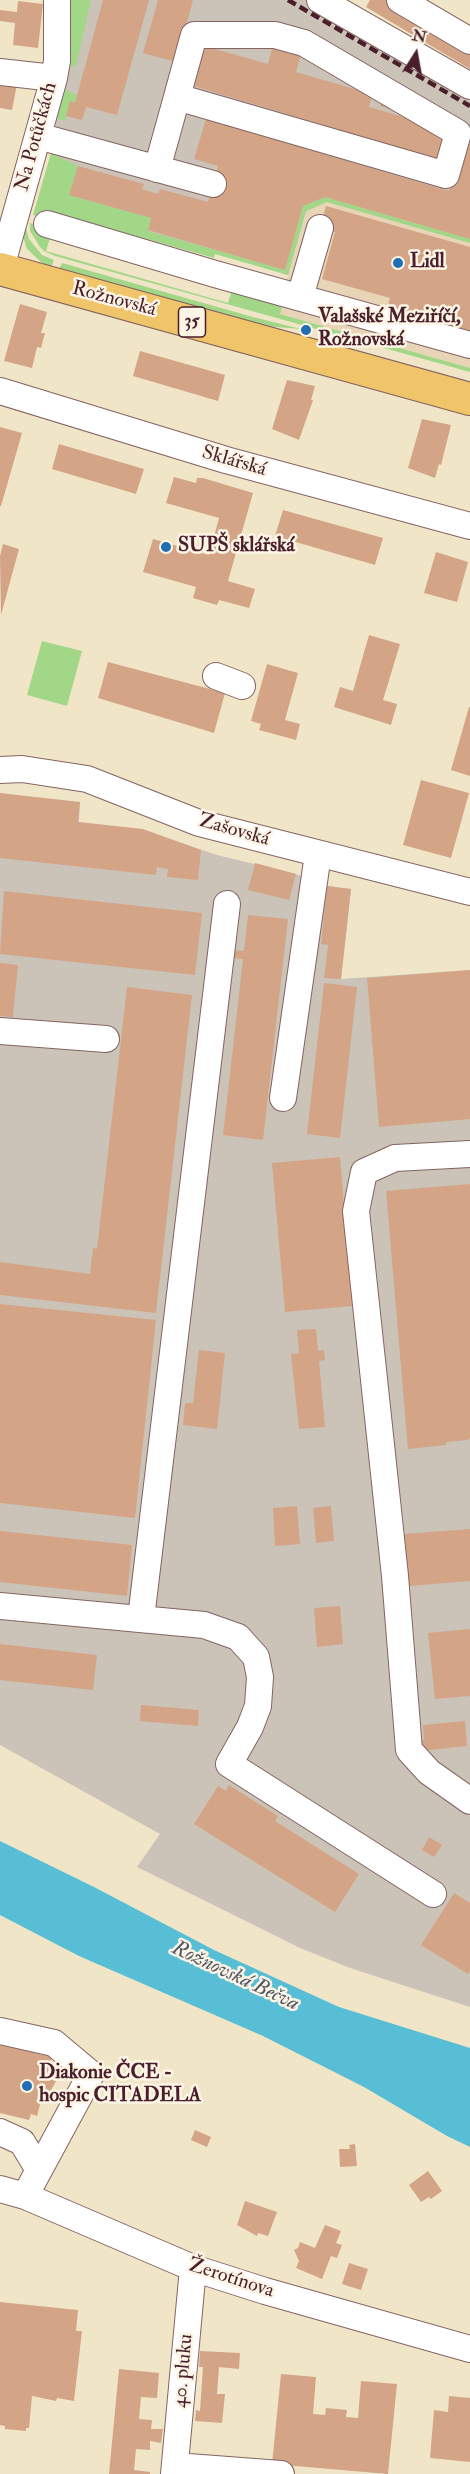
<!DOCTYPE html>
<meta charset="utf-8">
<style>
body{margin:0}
#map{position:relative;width:470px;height:2474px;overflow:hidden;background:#f1e5c8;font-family:"IM FELL Double Pica",serif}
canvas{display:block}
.north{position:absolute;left:386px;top:24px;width:60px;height:60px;-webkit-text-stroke:4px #fcf5e5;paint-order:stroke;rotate:11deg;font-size:16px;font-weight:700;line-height:24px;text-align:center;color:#4a1f2b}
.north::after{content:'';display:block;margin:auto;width:21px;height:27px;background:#4a1f2b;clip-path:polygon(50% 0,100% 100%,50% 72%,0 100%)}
</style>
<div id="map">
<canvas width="470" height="2474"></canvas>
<div class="north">N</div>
</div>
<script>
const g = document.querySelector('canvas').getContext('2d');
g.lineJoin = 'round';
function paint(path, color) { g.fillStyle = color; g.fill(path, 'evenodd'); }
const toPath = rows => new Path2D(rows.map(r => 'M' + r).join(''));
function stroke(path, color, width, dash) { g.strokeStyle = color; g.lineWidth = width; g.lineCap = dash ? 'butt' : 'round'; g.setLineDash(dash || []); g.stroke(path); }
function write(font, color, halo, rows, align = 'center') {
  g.font = font + ' "IM FELL Double Pica",serif'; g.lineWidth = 5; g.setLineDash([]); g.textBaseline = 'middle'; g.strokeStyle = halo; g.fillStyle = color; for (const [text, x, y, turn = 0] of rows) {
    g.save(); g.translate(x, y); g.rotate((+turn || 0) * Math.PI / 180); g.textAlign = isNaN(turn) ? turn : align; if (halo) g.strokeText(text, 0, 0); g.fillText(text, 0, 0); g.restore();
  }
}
paint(toPath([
 [327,202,470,243,470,368,280,314,288,275,306,211]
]), '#e8d4b7');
paint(toPath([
 [88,0,315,0,470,90,470,243,327,202,306,211,288,275,67,208,55,153,57,129,55,122],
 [0,795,80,802,79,822,143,830,217,855,296,874,327,886,351,889,341,979,470,970,470,2007,350,1968,300,1948,137,1867,160,1834,0,1745]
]), '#cbc3b8');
paint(toPath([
 [67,0,91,0,76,66,61,65],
 [58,86,77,95,75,103,70,102,65,121,53,117],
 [51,153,78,166,69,195,151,218,148,231,285,270,303,206,325,197,470,239,470,243,327,202,306,211,288,275,215,254,214,258,51,212,48,219,33,215],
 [24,221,29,239,42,255,54,260,51,267,41,262,27,249,23,237],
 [30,223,46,228,50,238,46,251,228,303,234,284,284,299,280,314,470,368,470,372,55,256,44,251,40,247,30,231],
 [62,263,253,317,301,329,265,326,59,269],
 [42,641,82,651,67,706,27,695]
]), '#a2d787');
paint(toPath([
 [0,1841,94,1887,214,1950,339,2007,470,2048,470,2147,447,2136,364,2087,263,2036,79,1956,0,1915]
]), '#57bed5');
paint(toPath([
 [103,0,149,0,117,115,86,107,82,120,66,116,70,101,75,103],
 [158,0,193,0,176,62,143,53],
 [370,0,389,0,470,48,470,69,366,7],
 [18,1,43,4,38,48,13,45,15,23,0,21,0,10,17,12],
 [274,41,302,50,296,72,372,94,369,107,421,122,420,127,451,136,444,161,190,85,201,45,268,64],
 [388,77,470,127,470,239,325,197,303,206,285,270,148,230,151,218,69,195,78,166,144,184,142,189,158,194,160,189,208,202,218,166,194,159,206,119,449,191,464,141,428,120,380,106],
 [0,79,17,84,12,110,0,108],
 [326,206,470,247,470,334,386,313,390,298,322,279,335,232,320,228],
 [20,304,47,312,41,333,45,333,41,348,37,347,32,368,4,361],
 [140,351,225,375,218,401,133,376],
 [287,380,315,386,311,400,313,400,299,440,272,429],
 [422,419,451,425,441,465,439,464,435,478,408,468],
 [0,427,22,433,1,506,0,506],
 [59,444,144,469,136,494,52,469],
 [174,477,196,483,197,478,203,478,253,493,228,581,255,589,249,608,219,600,217,605,193,598,196,587,143,572,153,539,209,555,219,518,166,503],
 [283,510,383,538,375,565,275,536],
 [3,544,19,549,1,615,0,556],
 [436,552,468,562,457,602,424,593],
 [369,635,400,644,383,700,397,704,391,725,334,707,340,687,353,691],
 [108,662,225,693,214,733,98,698],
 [267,664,298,673,285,720,300,724,296,740,259,730,261,724,251,721],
 [469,707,470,707,470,776,451,770],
 [421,780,469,793,451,858,403,845],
 [0,793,80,802,78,822,143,829,201,850,198,880,167,877,168,869,157,867,156,875,0,858],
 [255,863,296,874,289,900,248,890],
 [327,886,351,889,341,979,324,978,328,945,321,944],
 [4,891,202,913,195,975,0,954],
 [248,915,288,919,263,1140,223,1135,243,959,232,958,232,950,244,951],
 [0,963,18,965,13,1017,0,1016],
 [470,970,470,1119,379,1127,367,978],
 [324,983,357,987,340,1138,307,1134],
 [127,987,192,995,156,1313,0,1295,0,1262,90,1274,93,1248,97,1249],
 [340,1157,352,1306,285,1312,272,1163],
 [470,1184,470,1437,468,1440,446,1442,446,1445,408,1449,386,1191],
 [0,1304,156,1320,135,1518,0,1503],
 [316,1329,318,1351,324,1350,325,1360,319,1361,325,1427,299,1429,291,1354,299,1353,297,1330],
 [199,1350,225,1353,217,1429,183,1425,185,1403,193,1403],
 [297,1506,300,1544,275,1546,273,1508],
 [331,1506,334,1541,316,1543,313,1508],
 [470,1529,470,1581,409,1586,404,1534],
 [0,1531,132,1545,127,1596,0,1582],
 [340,1606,343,1644,317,1647,314,1608],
 [470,1629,470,1696,435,1699,428,1633],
 [0,1644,97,1655,93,1690,0,1680],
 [141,1705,199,1710,198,1726,140,1721],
 [465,1721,467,1746,419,1751,419,1740,424,1740,423,1725],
 [229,1785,278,1816,275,1821,359,1874,335,1912,194,1824,218,1786,226,1791],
 [429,1837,442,1845,434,1857,422,1850],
 [454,1893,470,1903,470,1971,468,1974,421,1945],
 [0,2044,52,2057,46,2078,56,2081,50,2092,50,2104,41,2101,37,2116,31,2114,29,2120,0,2113],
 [195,2130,211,2137,207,2147,191,2140],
 [355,2144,357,2166,340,2167,339,2149,350,2149,349,2145],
 [428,2171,442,2191,431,2199,429,2197,421,2202,409,2185],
 [245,2201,277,2212,268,2236,258,2233,257,2236,237,2225],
 [325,2225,341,2231,336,2243,342,2245,337,2258,331,2256,322,2279,296,2268,299,2261,294,2250,298,2248,300,2242,315,2248],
 [349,2263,368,2269,361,2290,342,2284],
 [0,2302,78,2310,76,2331,82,2331,74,2401,57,2398,56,2401,32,2396,29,2428,26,2428,26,2431,5,2429,5,2426,0,2425],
 [200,2351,240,2353,239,2369,219,2367,217,2394,225,2394,222,2423,195,2421,196,2410,200,2411,203,2367,199,2367],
 [119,2369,159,2373,157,2398,141,2397,139,2419,152,2420,151,2429,163,2429,161,2443,150,2441,150,2450,136,2449,134,2470,150,2472,150,2474,109,2474],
 [281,2374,316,2377,313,2414,325,2415,326,2408,347,2410,346,2417,358,2418,361,2381,397,2384,388,2474,272,2464],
 [449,2396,470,2398,470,2462,430,2458,434,2410,448,2412]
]), '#d3a586');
const minor = toPath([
 [320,0,470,86],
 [400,0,470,41],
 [0,72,54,78],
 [38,136,213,184],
 [157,169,177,97,194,35,275,35,304,43,458,133,446,175,177,97],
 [47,224,215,274,470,345],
 [0,271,54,78,57,61,57,0],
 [300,297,320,228],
 [0,391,226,460,470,526],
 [216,676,242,686],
 [0,770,22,769,87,779,199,823,470,892],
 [0,1031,106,1039],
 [283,1098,318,854],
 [470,1154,395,1158,364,1172,356,1211,395,1576,409,1750,429,1772,470,1801],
 [0,1606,204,1625,238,1637,256,1657,260,1677,258,1706,250,1727,229,1764,433,1894],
 [141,1618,227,904],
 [0,2031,54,2043,91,2074,25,2196],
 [0,2132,22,2142,39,2170],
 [0,2189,25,2196,193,2268,265,2291,470,2349],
 [175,2466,281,2474],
 [174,2474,193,2268]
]);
const major = toPath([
 [0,269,470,399]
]);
stroke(minor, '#846462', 28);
stroke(major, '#846462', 34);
stroke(minor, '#fff', 26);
stroke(major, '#f0c469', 32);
stroke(toPath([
 [288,0,470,106]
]), '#4a1f2b', 4.5, [9, 4.5]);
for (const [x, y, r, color] of [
 [398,263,6,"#1f6fb2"],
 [306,330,6,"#1f6fb2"],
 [166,547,6,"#1f6fb2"],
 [27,2086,6,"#1f6fb2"]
]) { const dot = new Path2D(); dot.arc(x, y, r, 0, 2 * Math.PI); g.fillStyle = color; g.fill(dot); stroke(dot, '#fcf5e5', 2); }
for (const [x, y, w] of [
 [192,322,27]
]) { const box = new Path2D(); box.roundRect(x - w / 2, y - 15, w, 30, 4.5); g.fillStyle = '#fcf5e5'; g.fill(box); stroke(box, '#4a1f2b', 1.5); }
write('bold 18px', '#4a1f2b', null, [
 ["35",192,322]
]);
write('20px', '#4a1f2b', '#fcf5e5', [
 ["Na Potůčkách",37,137,-75],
 ["Rožnovská",114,300,15],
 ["Sklářská",234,462,16],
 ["Zašovská",234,831,16],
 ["Žerotínova",231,2279,18],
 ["40. pluku",184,2371,-85]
]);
write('bold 20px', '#4a1f2b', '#fcf5e5', [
 ["Lidl",410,263],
 ["Valašské Meziříčí,",318,318],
 ["Rožnovská",318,341],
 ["SUPŠ sklářská",178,547],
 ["Diakonie ČCE -",39,2074],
 ["hospic CITADELA",39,2097]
], 'left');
write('italic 21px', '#4f5766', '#fcf5e5', [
 ["Rožnovská Bečva",235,1977,25]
]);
</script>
